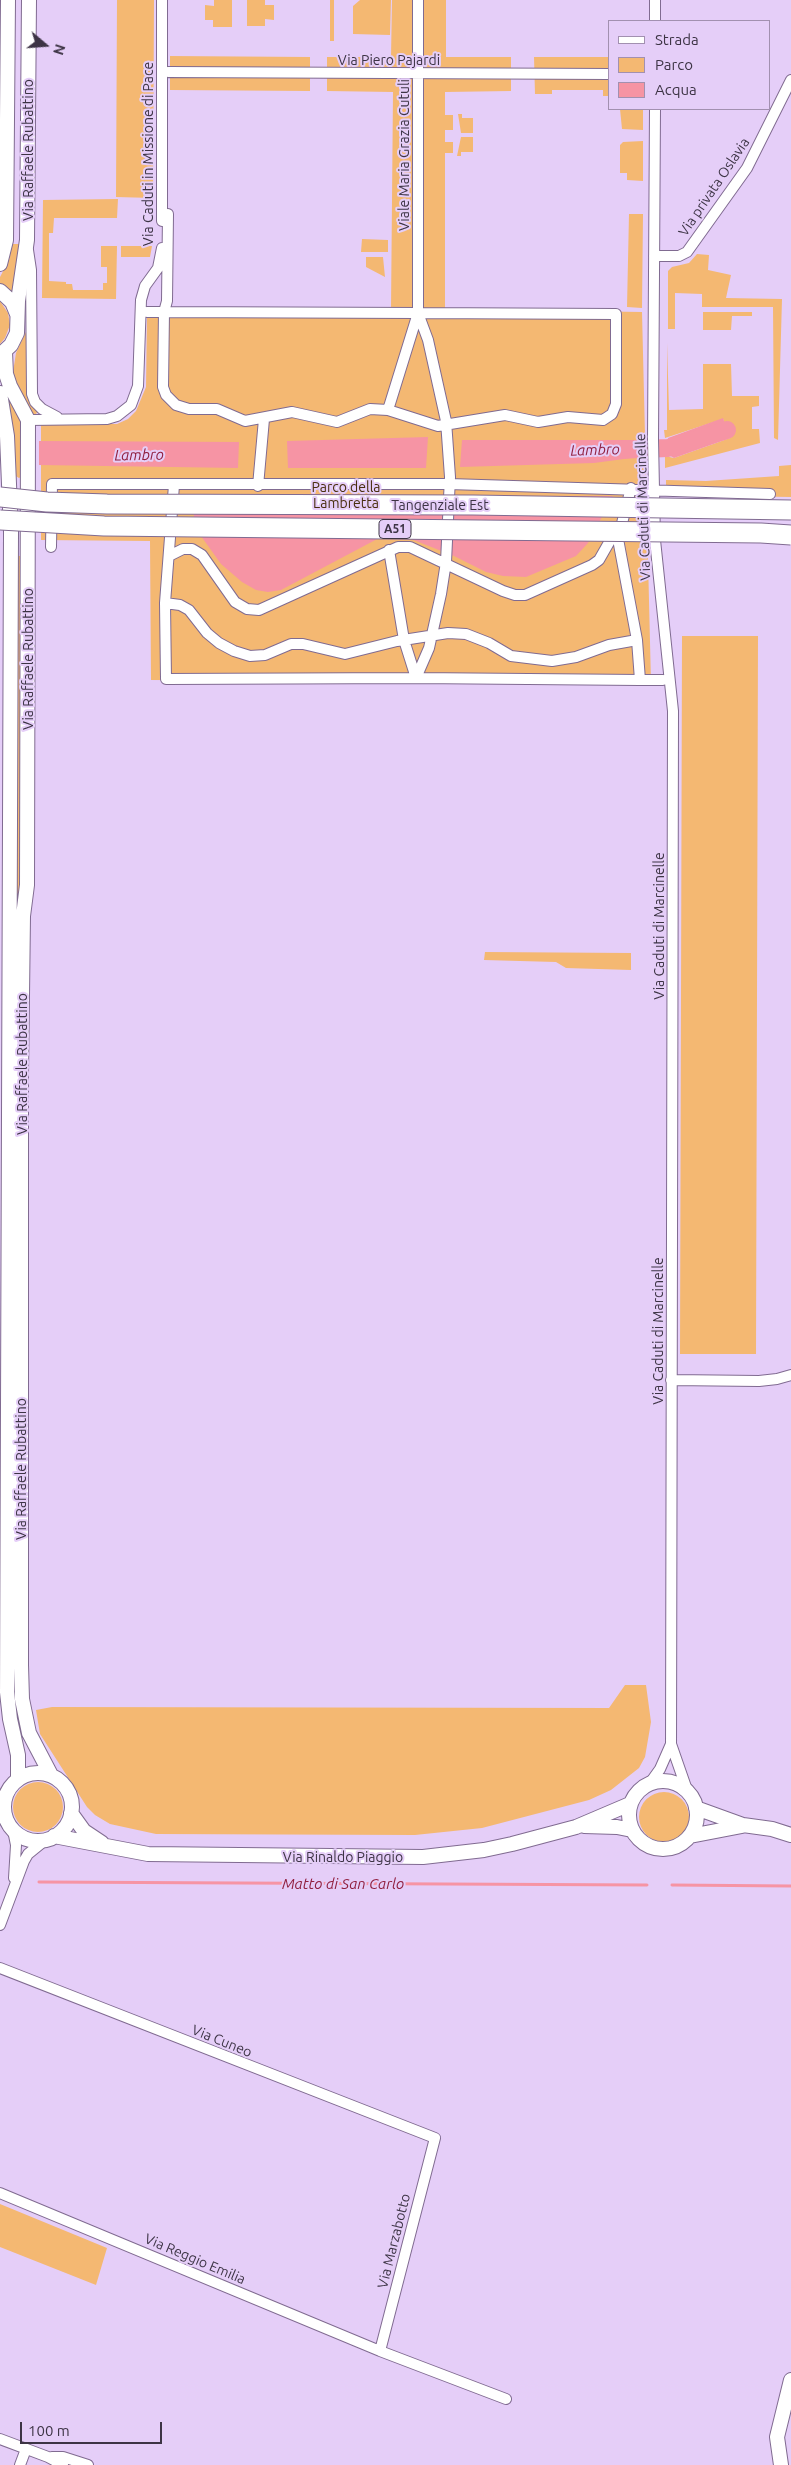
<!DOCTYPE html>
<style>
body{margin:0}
#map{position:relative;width:791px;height:2465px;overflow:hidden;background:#e5cef8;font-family:Ubuntu,sans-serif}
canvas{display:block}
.legend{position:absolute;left:608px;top:20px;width:162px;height:90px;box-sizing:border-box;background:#e5cef8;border:1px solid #a290b0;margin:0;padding:6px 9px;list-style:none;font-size:15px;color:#3d3445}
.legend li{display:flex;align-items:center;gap:10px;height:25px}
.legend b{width:25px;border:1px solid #a290b0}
.north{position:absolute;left:20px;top:20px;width:50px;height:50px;-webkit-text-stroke:4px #e5cef8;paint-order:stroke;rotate:108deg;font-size:14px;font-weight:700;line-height:20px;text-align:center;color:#3d3445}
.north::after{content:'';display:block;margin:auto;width:18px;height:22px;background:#3d3445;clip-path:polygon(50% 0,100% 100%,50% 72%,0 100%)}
.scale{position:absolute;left:20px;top:2422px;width:142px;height:22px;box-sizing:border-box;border:2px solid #3d3445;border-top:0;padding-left:6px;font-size:15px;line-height:18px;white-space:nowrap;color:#3d3445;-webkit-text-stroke:4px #e5cef8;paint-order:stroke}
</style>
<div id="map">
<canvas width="791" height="2465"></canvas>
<ul class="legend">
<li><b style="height:6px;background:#fff"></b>Strada</li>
<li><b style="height:14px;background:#f4b872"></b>Parco</li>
<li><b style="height:14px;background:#f694a4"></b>Acqua</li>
</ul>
<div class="north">N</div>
<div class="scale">100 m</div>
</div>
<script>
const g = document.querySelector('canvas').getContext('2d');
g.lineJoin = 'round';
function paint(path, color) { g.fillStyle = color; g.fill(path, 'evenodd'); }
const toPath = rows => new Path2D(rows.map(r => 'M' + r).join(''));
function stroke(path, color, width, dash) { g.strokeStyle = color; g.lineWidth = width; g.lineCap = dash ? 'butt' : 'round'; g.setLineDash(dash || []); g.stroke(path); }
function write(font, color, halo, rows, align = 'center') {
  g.font = font + ' Ubuntu,sans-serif'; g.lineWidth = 4; g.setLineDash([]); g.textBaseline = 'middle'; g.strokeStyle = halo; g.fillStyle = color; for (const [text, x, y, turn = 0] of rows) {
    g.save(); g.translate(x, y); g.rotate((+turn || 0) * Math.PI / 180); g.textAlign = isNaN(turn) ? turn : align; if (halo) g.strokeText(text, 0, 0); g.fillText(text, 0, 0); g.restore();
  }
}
paint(toPath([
 [117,0,154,0,153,198,116,197],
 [214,0,232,0,232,27,213,27,213,20,205,20,205,5,214,6],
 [247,0,265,0,265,5,274,5,274,20,265,19,265,26,247,26],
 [330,0,334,0,334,41,330,41],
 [360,0,391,0,390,35,353,34,353,6],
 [392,0,446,0,446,57,511,57,511,91,445,92,445,115,453,115,453,130,445,130,445,142,453,142,453,153,445,153,445,309,642,312,651,683,151,680,150,541,41,540,41,424,117,424,128,419,136,411,146,387,147,316,391,309,393,92,327,91,327,57,391,57],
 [170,56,310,57,310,91,170,90],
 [534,57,610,57,610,96,603,96,603,90,552,90,552,94,535,94],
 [620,109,643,109,643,130,622,129],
 [458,114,462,114,462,118,473,118,473,133,461,133],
 [461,137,473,137,473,152,461,152,461,156,457,156],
 [643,141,643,181,627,180,627,173,620,173,620,145,623,142],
 [118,199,117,218,54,218,53,233,49,233,49,281,66,282,66,284,72,284,73,290,103,290,103,283,107,283,107,267,101,267,101,246,117,246,116,299,42,298,43,200],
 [629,214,643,214,642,308,627,307],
 [362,239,388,240,388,252,361,252],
 [12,244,22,244,12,292,0,284,0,277,9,260],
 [121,246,152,246,150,257,121,257],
 [697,254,709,255,708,270,731,275,726,298,782,299,778,440,774,438,773,307,702,307,702,294,675,293,675,329,668,329,668,271,672,267,689,263],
 [366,257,383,257,385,277,366,267],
 [0,301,8,313,10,325,5,338,0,344],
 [703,312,752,312,752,316,732,316,731,330,703,330],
 [26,332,27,391,38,411,36,414,42,418,33,415,18,387,13,372,16,353],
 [667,343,669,410,703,409,703,364,731,364,732,396,759,396,759,406,752,407,752,429,759,429,760,443,665,468,665,456,674,458,730,438,723,419,665,438,664,430,667,430],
 [10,399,23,423,21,477,19,478,14,475,11,420,8,400],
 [791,465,791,497,666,495,666,480,706,481,779,476,779,466],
 [16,556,21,556,16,1695,12,1695],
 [682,636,758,636,756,1354,680,1354],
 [485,952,631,953,631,970,566,968,556,962,484,960],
 [625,1685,646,1685,651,1722,645,1757,639,1768,611,1790,589,1800,482,1828,415,1835,156,1834,110,1824,95,1815,87,1807,40,1734,36,1710,52,1707,609,1708],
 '13 1807a25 25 0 1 1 50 0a25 25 0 1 1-50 0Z',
 '639 1817a25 25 0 1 1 50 0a25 25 0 1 1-50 0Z',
 [0,2204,107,2248,96,2285,0,2247]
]), '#f4b872');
paint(toPath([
 [723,418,730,438,674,458,669,455,668,438],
 [428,437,426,468,288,468,287,441],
 [462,440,637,440,639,457,594,463,460,467],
 [39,441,239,442,238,468,39,465],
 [193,496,613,496,588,543,576,556,526,577,503,576,486,572,454,556,406,537,381,537,281,590,268,592,256,590,242,582,221,564,201,536,194,519]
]), '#f694a4');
stroke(toPath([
 [39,1882,647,1885],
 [672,1885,791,1886]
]), '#f694a4', 3);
stroke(toPath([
 [615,450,668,448,727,430]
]), '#f694a4', 18);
const street = toPath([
 [162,0,162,221],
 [655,21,655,0],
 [168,72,610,74],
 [655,109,653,439,655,540,673,711,671,1744,687,1790],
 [28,250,31,270,32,394,35,402,42,409,57,417],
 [654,256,679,256,687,252,747,168,791,80],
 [147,312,164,312,418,313,616,314,616,404,612,414,603,420,568,417,538,422,505,415,438,426,388,410,370,409,337,422,292,412,245,421,217,409,189,409,176,405,166,395,163,387,164,312,167,301,168,214],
 [388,410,418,313],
 [28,420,107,419,117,416,131,405,138,386,141,300,145,286,158,268,162,248],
 [174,485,165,603,166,679,416,678,429,648,441,594,446,562,450,477,446,421,428,340,418,313,418,0],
 [258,486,264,419],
 [619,535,631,488],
 [51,547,52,484,449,484,770,494],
 [389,550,404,640,416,678,640,680],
 [169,556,183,549,192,549,202,555,235,602,247,609,259,610,398,547,410,547,503,591,515,595,525,595,592,565,599,560,611,539,618,539,637,640,640,680,663,680],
 [165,603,180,605,189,610,207,633,219,643,234,651,250,656,265,655,291,644,303,644,345,654,397,641,448,633,466,634,489,643,511,656,552,661,576,657,609,645,637,640],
 [671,1380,759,1381,777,1379,791,1375],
 [650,1783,660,1769,671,1744],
 [13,1830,16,1845,14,1878],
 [0,1925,24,1861,28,1854,44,1841],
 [0,1968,435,2138,380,2351],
 [0,2193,380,2351,506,2399],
 [0,2439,48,2457,63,2465],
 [52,2457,63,2457,88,2465],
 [20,2465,26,2449]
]);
const secondary = toPath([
 [0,264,6,240,8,0],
 [0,291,12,302,17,314],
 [5,352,6,374,10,386,28,420,27,885,23,916,21,1075,21,1665,22,1699,29,1733,51,1775],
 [0,355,11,345,17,333,18,301,27,240,29,0],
 [0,393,7,436,11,532,7,1692,10,1719,18,1755,18,1779],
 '4 1807a34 34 0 1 1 68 0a34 34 0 1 1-68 0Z',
 '629 1815a34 34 0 1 1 68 0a34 34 0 1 1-68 0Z',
 [696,1808,743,1825,772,1829,791,1835],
 [71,1813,84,1831,102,1843],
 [584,1826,617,1827,632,1830],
 [54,1836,148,1854,423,1857,484,1850,512,1844,576,1827,630,1804],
 [690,1836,742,1826],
 [781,2465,777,2437,791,2380]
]);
stroke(street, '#806b91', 12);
stroke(secondary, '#806b91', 16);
stroke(street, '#fff', 10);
stroke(secondary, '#fff', 14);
const highwayBridge = toPath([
 [0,497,47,502,107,504,473,505,791,510],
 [0,520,104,526,761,533,791,535]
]);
stroke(highwayBridge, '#806b91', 21, []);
stroke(highwayBridge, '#fff', 19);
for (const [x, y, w] of [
 [395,529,32]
]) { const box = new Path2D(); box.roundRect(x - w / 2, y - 9.5, w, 19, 4); g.fillStyle = '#e5cef8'; g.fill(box); stroke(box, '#3d3445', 1); }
write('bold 12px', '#3d3445', null, [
 ["A51",395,529]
]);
write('14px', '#3d3445', '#e5cef8', [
 ["Via Piero Pajardi",389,60],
 ["Via Raffaele Rubattino",28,150,-90],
 ["Via Caduti in Missione di Pace",148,154,-90],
 ["Viale Maria Grazia Cutuli",404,155,-90],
 ["Via privata Oslavia",714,187,-56],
 ["Tangenziale Est",440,505],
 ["Via Caduti di Marcinelle",643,507,-92],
 ["Via Raffaele Rubattino",28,659,-90],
 ["Via Caduti di Marcinelle",659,926,-90],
 ["Via Raffaele Rubattino",22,1064,-90],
 ["Via Caduti di Marcinelle",658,1331,-90],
 ["Via Raffaele Rubattino",21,1469,-90],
 ["Via Rinaldo Piaggio",343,1857],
 ["Via Cuneo",222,2041,22],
 ["Via Marzabotto",394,2241,-76],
 ["Via Reggio Emilia",195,2259,23]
]);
write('14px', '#492f0e', '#e5cef8', [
 ["Parco della",346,487],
 ["Lambretta",346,503]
]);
write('italic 15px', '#912040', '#e5cef8', [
 ["Lambro",595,450,-2],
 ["Lambro",139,455,-1],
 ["Matto di San Carlo",343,1884]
]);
</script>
